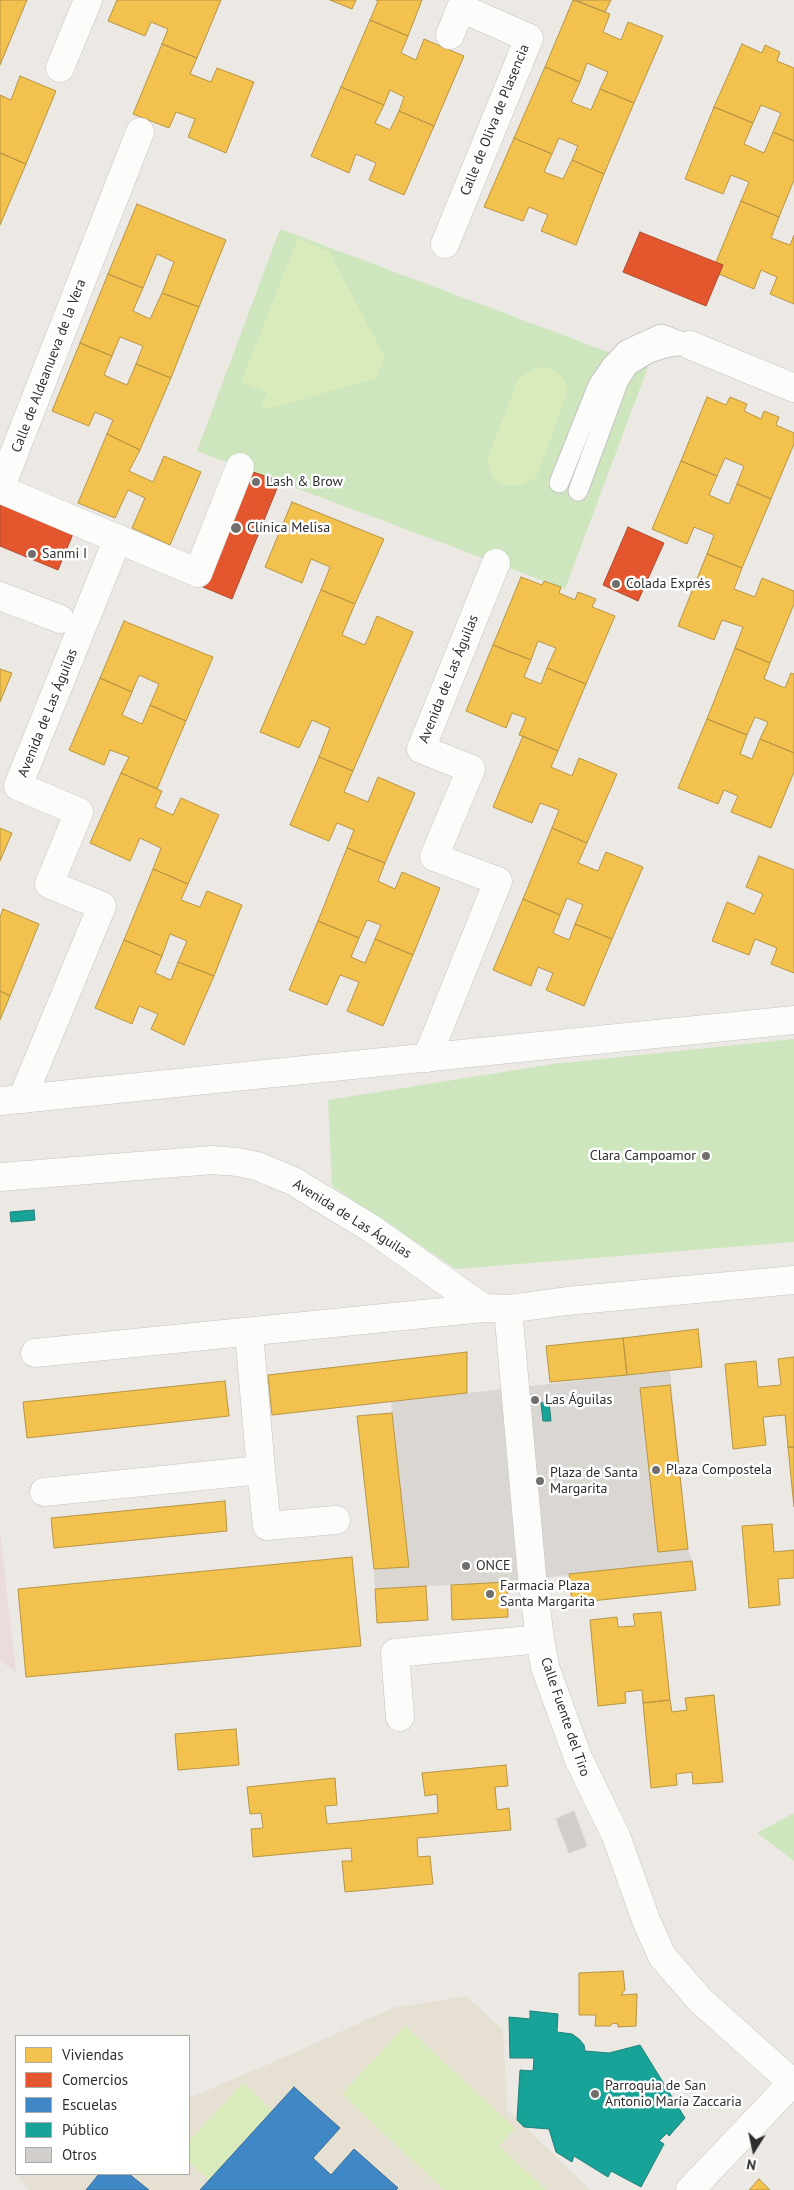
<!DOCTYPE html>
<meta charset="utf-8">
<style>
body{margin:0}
#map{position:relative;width:794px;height:2190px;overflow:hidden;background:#ece8e4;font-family:"PT Sans",sans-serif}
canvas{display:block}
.legend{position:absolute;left:15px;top:2035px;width:175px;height:140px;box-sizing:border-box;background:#fff;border:1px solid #ababab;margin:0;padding:6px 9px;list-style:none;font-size:15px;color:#2e2e2e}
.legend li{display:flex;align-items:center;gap:10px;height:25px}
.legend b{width:25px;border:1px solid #ababab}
.north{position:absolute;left:729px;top:2125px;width:50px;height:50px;-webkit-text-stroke:4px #fff;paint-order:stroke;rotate:190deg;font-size:14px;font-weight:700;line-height:20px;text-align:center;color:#2e2e2e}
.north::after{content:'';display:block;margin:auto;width:18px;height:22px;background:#2e2e2e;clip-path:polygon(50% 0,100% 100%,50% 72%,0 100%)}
</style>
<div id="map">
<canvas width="794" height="2190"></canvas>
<ul class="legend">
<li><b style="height:14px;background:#f2c14e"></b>Viviendas</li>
<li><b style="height:14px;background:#e4572e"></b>Comercios</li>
<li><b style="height:14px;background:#3f88c5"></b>Escuelas</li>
<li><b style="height:14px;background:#17a398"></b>Público</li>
<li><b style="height:14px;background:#d1cecb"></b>Otros</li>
</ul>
<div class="north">N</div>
</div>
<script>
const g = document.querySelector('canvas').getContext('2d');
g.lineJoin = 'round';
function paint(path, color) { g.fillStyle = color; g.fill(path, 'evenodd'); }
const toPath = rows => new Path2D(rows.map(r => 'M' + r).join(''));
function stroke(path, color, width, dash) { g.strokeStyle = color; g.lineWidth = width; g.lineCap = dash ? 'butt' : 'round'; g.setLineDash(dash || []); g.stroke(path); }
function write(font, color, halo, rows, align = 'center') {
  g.font = font + ' "PT Sans",sans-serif'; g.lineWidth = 5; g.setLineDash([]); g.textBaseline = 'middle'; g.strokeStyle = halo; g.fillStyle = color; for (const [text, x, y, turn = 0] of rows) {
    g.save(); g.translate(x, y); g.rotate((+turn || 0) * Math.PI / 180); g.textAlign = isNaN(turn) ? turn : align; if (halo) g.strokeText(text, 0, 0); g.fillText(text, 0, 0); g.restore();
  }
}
paint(toPath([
 [466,1996,503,2030,507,2110,591,2190,29,2190,17,2174,189,2174,189,2098,294,2053,392,2008]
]), '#e6e0d3');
paint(toPath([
 [0,1533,16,1672,0,1661]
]), '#e9dcdb');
paint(toPath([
 [280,229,648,367,565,589,197,451],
 [794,1039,794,1242,456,1269,332,1186,328,1100,553,1064],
 [794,1813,794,1861,757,1833]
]), '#cee6be');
paint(toPath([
 [298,238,329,252,385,357,376,378,268,409,261,407,267,392,241,382],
 [537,367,550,368,561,375,566,383,567,393,538,474,533,480,522,485,504,485,493,478,488,466,488,457,518,380,528,372],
 [405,2026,515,2128,499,2146,546,2190,444,2190,342,2094],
 [243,2083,272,2110,209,2180,189,2162,189,2141]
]), '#d9eabb');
paint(toPath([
 [670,1370,688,1549,692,1561,507,1582,375,1589,374,1569,409,1567,391,1402]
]), '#dad6d2');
const homes = toPath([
 [0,0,27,0,0,65,0,0],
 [117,0,221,0,197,58,162,44,168,29,151,22,145,36,108,21,117,0],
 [330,0,356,0,352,9,330,0],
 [376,0,422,0,408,36,370,20,378,1,376,0],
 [573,0,610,14,603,32,621,40,628,22,663,36,634,103,600,89,608,72,587,63,580,82,545,67,573,0],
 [576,0,611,0,605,12,576,0],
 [370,20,408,36,401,53,416,60,424,39,464,56,434,126,399,111,404,97,390,90,384,105,341,87,370,20],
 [162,44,197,58,190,74,211,82,217,68,254,82,226,153,188,137,195,119,176,112,169,128,133,114,162,44],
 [742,44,762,53,765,45,780,52,777,61,794,68,794,141,773,132,781,113,761,105,753,123,714,107,742,44],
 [545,67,580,82,571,102,591,110,600,89,634,103,604,174,572,160,578,146,559,138,552,154,514,138,545,67],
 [20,76,56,91,26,164,0,153,0,95,11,100,20,76],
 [341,87,384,105,375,123,390,130,399,111,434,126,404,195,369,180,376,163,356,154,349,173,311,156,341,87],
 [714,107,753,123,744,144,764,153,773,132,794,141,794,180,779,217,741,201,749,182,731,175,723,194,685,179,714,107],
 [514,138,552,154,544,172,563,179,572,160,604,174,576,245,541,231,548,215,529,207,523,221,484,207,514,138],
 [0,153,26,164,0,225,0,153],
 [741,201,779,217,771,238,790,245,794,235,794,304,770,294,777,277,761,270,754,289,719,274,723,265,716,262,741,201],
 [137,204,226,240,199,307,162,293,174,262,157,254,143,288,108,274,137,204],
 [108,274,143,288,133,311,150,319,162,293,199,307,171,378,136,364,143,346,120,337,112,356,80,343,108,274],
 [80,343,112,356,104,375,127,385,136,364,171,378,140,450,107,434,113,420,95,412,89,426,52,411,80,343],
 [707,397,726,405,730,397,747,404,744,411,761,419,764,411,779,417,776,425,794,433,794,444,771,499,737,484,744,466,725,458,717,476,681,461,707,397],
 [107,434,140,450,129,471,153,482,164,456,201,472,170,545,132,528,145,498,128,490,115,518,78,503,107,434],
 [681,461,717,476,709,495,729,504,737,484,771,499,742,568,707,554,714,535,694,527,687,544,652,529,681,461],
 [292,502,384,539,355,604,321,590,330,567,311,559,302,583,265,567,292,502],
 [707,554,742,568,734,589,755,597,762,578,794,591,794,604,770,663,735,648,743,627,722,620,714,640,678,626,707,554],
 [521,577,542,585,544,581,561,587,559,593,575,600,578,592,596,599,592,607,615,616,586,684,547,668,556,648,538,641,531,660,493,645,521,577],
 [321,590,355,604,342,635,365,645,377,616,413,632,353,771,319,757,330,728,312,720,299,748,260,732,321,590],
 [124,621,213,657,186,721,150,705,159,684,139,675,132,692,100,678,124,621],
 [493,645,531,660,524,677,541,684,547,668,586,684,558,751,519,735,526,718,512,713,506,728,466,711,493,645],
 [735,648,770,663,764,679,785,688,791,673,794,674,794,753,760,739,768,722,755,717,747,735,707,719,735,648],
 [0,669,12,673,0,702,0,669],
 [100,678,132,692,122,715,142,724,150,705,186,721,157,789,121,773,129,757,110,750,104,765,69,750,100,678],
 [707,719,747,735,740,754,752,759,760,739,794,753,794,772,771,828,731,812,738,796,724,790,718,804,678,788,707,719],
 [523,736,558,751,551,767,572,776,579,758,617,774,587,843,552,828,559,810,540,803,532,823,493,807,523,736],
 [319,757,353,771,344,792,368,802,378,777,415,793,385,863,347,848,354,830,337,823,329,841,290,825,319,757],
 [121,773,162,791,155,807,173,815,181,798,219,815,188,884,153,869,161,848,140,838,130,861,90,843,121,773],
 [0,828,12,833,0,861,0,828],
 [552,828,587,843,578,863,598,871,606,852,643,867,612,939,575,924,583,905,567,898,560,915,523,899,552,828],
 [347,848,385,863,378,881,395,889,402,872,440,888,413,955,375,939,381,925,367,920,359,938,318,921,347,848],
 [759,856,794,870,794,973,771,964,777,948,755,939,749,955,712,941,727,902,754,914,763,894,746,887,759,856],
 [153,869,188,884,181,900,200,907,207,891,242,905,214,976,178,962,187,941,170,934,162,956,124,940,153,869],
 [523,899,560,915,553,933,569,940,575,924,612,939,584,1006,546,990,553,973,538,967,531,986,493,970,523,899],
 [3,909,39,924,10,996,0,991,0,917,3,909],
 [318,921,359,938,351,957,365,963,375,939,413,955,383,1026,347,1011,359,982,340,975,327,1005,289,990,318,921],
 [124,940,162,956,155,973,171,980,178,962,214,976,184,1045,151,1029,158,1014,139,1006,132,1024,95,1008,124,940],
 [0,991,10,996,0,1020,0,991],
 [698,1329,702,1367,627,1375,623,1338,698,1329],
 [623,1338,627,1375,550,1382,546,1346,623,1338],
 [467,1352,467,1393,272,1415,268,1375,467,1352],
 [794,1357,794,1447,788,1447,785,1415,763,1417,766,1445,733,1449,725,1364,756,1361,758,1387,781,1385,778,1359,794,1357],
 [225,1381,229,1416,27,1438,23,1402,225,1381],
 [670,1385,688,1549,658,1552,640,1388,670,1385],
 [392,1413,409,1567,374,1569,357,1416,392,1413],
 [788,1447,794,1447,794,1507,788,1447],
 [225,1501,227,1531,54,1548,51,1518,225,1501],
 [772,1524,774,1552,794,1550,794,1578,778,1579,780,1605,749,1608,742,1526,772,1524],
 [352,1557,361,1646,26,1677,18,1589,352,1557],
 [692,1561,696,1590,572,1603,569,1574,692,1561],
 [507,1582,508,1617,452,1620,451,1585,507,1582],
 [426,1586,428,1620,377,1623,375,1589,426,1586],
 [661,1612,670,1700,643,1703,642,1690,625,1692,626,1703,598,1706,590,1620,617,1617,618,1627,635,1626,633,1614,661,1612],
 [714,1695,723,1782,693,1784,692,1772,676,1774,677,1785,651,1788,643,1703,670,1700,672,1712,687,1710,685,1698,714,1695],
 [236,1729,239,1765,178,1770,175,1734,236,1729],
 [506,1765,508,1786,495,1787,497,1810,509,1808,511,1830,417,1838,418,1857,430,1856,433,1884,345,1892,342,1861,352,1861,351,1848,253,1857,251,1829,263,1828,261,1813,250,1814,247,1787,335,1778,337,1805,325,1806,327,1824,438,1813,437,1794,425,1796,422,1773,506,1765],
 [623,1971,625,1990,621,1995,637,1994,636,2026,618,2027,618,2024,613,2023,610,2026,595,2026,596,2015,579,2015,579,1973,623,1971],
 [759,2179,770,2190,749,2190,759,2179]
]);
paint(homes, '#f2c14e');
stroke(homes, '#b79544', 1);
const shops = toPath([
 [640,232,723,265,706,306,623,272,640,232],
 [250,471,280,481,232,599,203,587,250,471],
 [0,504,73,534,58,570,0,546,0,504],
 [628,527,664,543,638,601,603,585,628,527]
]);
paint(shops, '#e4572e');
stroke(shops, '#ad4b2e', 1);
const schools = toPath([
 [294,2087,340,2128,313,2158,331,2175,354,2149,398,2188,396,2190,200,2190,294,2087],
 [99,2174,129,2174,149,2190,86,2190,99,2174]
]);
paint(schools, '#3f88c5');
stroke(schools, '#3a6d98', 1);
const public = toPath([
 [34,1210,35,1220,11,1222,10,1212,34,1210],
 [549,1402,551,1421,543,1421,541,1403,549,1402],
 [530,2011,558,2014,557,2032,572,2034,579,2039,584,2045,585,2051,609,2053,640,2045,685,2118,669,2136,667,2133,659,2141,664,2144,641,2187,611,2171,608,2177,574,2156,572,2162,556,2152,549,2129,524,2127,517,2120,520,2070,533,2071,534,2058,510,2058,509,2017,530,2019,530,2011]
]);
paint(public, '#17a398');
stroke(public, '#1e8078', 1);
const building = toPath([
 [574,1811,587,1846,569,1853,556,1819,574,1811]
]);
paint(building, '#d1cecb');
stroke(building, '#d7d4d0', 1);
const service = toPath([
 [559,483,598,385,611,366,626,350,661,334,690,345],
 [578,491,619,380,628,366,649,353,669,347,688,345]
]);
const pedestrian = toPath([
 [140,132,0,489,198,573,240,467],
 [445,244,529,38,461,8],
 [427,1058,498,881,434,857,471,769,421,749,496,563],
 [22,1099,102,906,49,884,79,812,18,786,118,538]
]);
const minor = toPath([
 [450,35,464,0],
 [60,68,88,0],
 [690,345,794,388],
 [0,596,60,619],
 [0,1101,794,1020],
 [0,1177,212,1160,238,1162,257,1166,293,1181,372,1229,483,1308,508,1309,567,1301,794,1280],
 [508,1309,532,1576,540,1639,545,1667,578,1758,616,1836,646,1920,662,1956,700,2000,794,2084],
 [35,1353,483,1308],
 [261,1470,267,1526,336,1520],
 [44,1492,261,1470,249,1333],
 [400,1717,395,1653,540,1639],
 [690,2190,792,2083]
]);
stroke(service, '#c5c4c5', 21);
stroke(pedestrian, '#c5c4c5', 29);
stroke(minor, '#c5c4c5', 29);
stroke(service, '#fcfcfb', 19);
stroke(pedestrian, '#fcfcfb', 28);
stroke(minor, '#fcfcfb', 28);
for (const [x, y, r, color] of [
 [256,482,5,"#706f6e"],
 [236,528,6,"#706f6e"],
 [32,554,5,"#706f6e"],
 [616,584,5,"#706f6e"],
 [706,1156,5,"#706f6e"],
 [535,1400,5,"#706f6e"],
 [656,1470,5,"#706f6e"],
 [540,1481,5,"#706f6e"],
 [466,1566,5,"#706f6e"],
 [490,1594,5,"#706f6e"],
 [595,2094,5,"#706f6e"]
]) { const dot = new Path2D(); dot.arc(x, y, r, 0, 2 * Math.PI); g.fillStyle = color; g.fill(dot); stroke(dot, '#fff', 2); }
write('14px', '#2e2e2e', '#fff', [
 ["Calle de Oliva de Plasencia",495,120,-68],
 ["Calle de Aldeanueva de la Vera",49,366,-69],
 ["Avenida de Las Águilas",449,679,-68],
 ["Avenida de Las Águilas",48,713,-68],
 ["Avenida de Las Águilas",352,1219,32],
 ["Calle Fuente del Tiro",565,1717,71]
]);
write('14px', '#2e2e2e', '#fff', [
 ["Lash & Brow",266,482],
 ["Clínica Melisa",247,528],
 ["Sanmi I",42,554],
 ["Colada Exprés",626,584],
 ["Clara Campoamor",696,1156,"right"],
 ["Las Águilas",545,1400],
 ["Plaza Compostela",666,1470],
 ["Plaza de Santa",550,1473],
 ["Margarita",550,1489],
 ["ONCE",476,1566],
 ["Farmacia Plaza",500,1586],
 ["Santa Margarita",500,1602],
 ["Parroquia de San",605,2086],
 ["Antonio María Zaccaria",605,2102]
], 'left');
</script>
